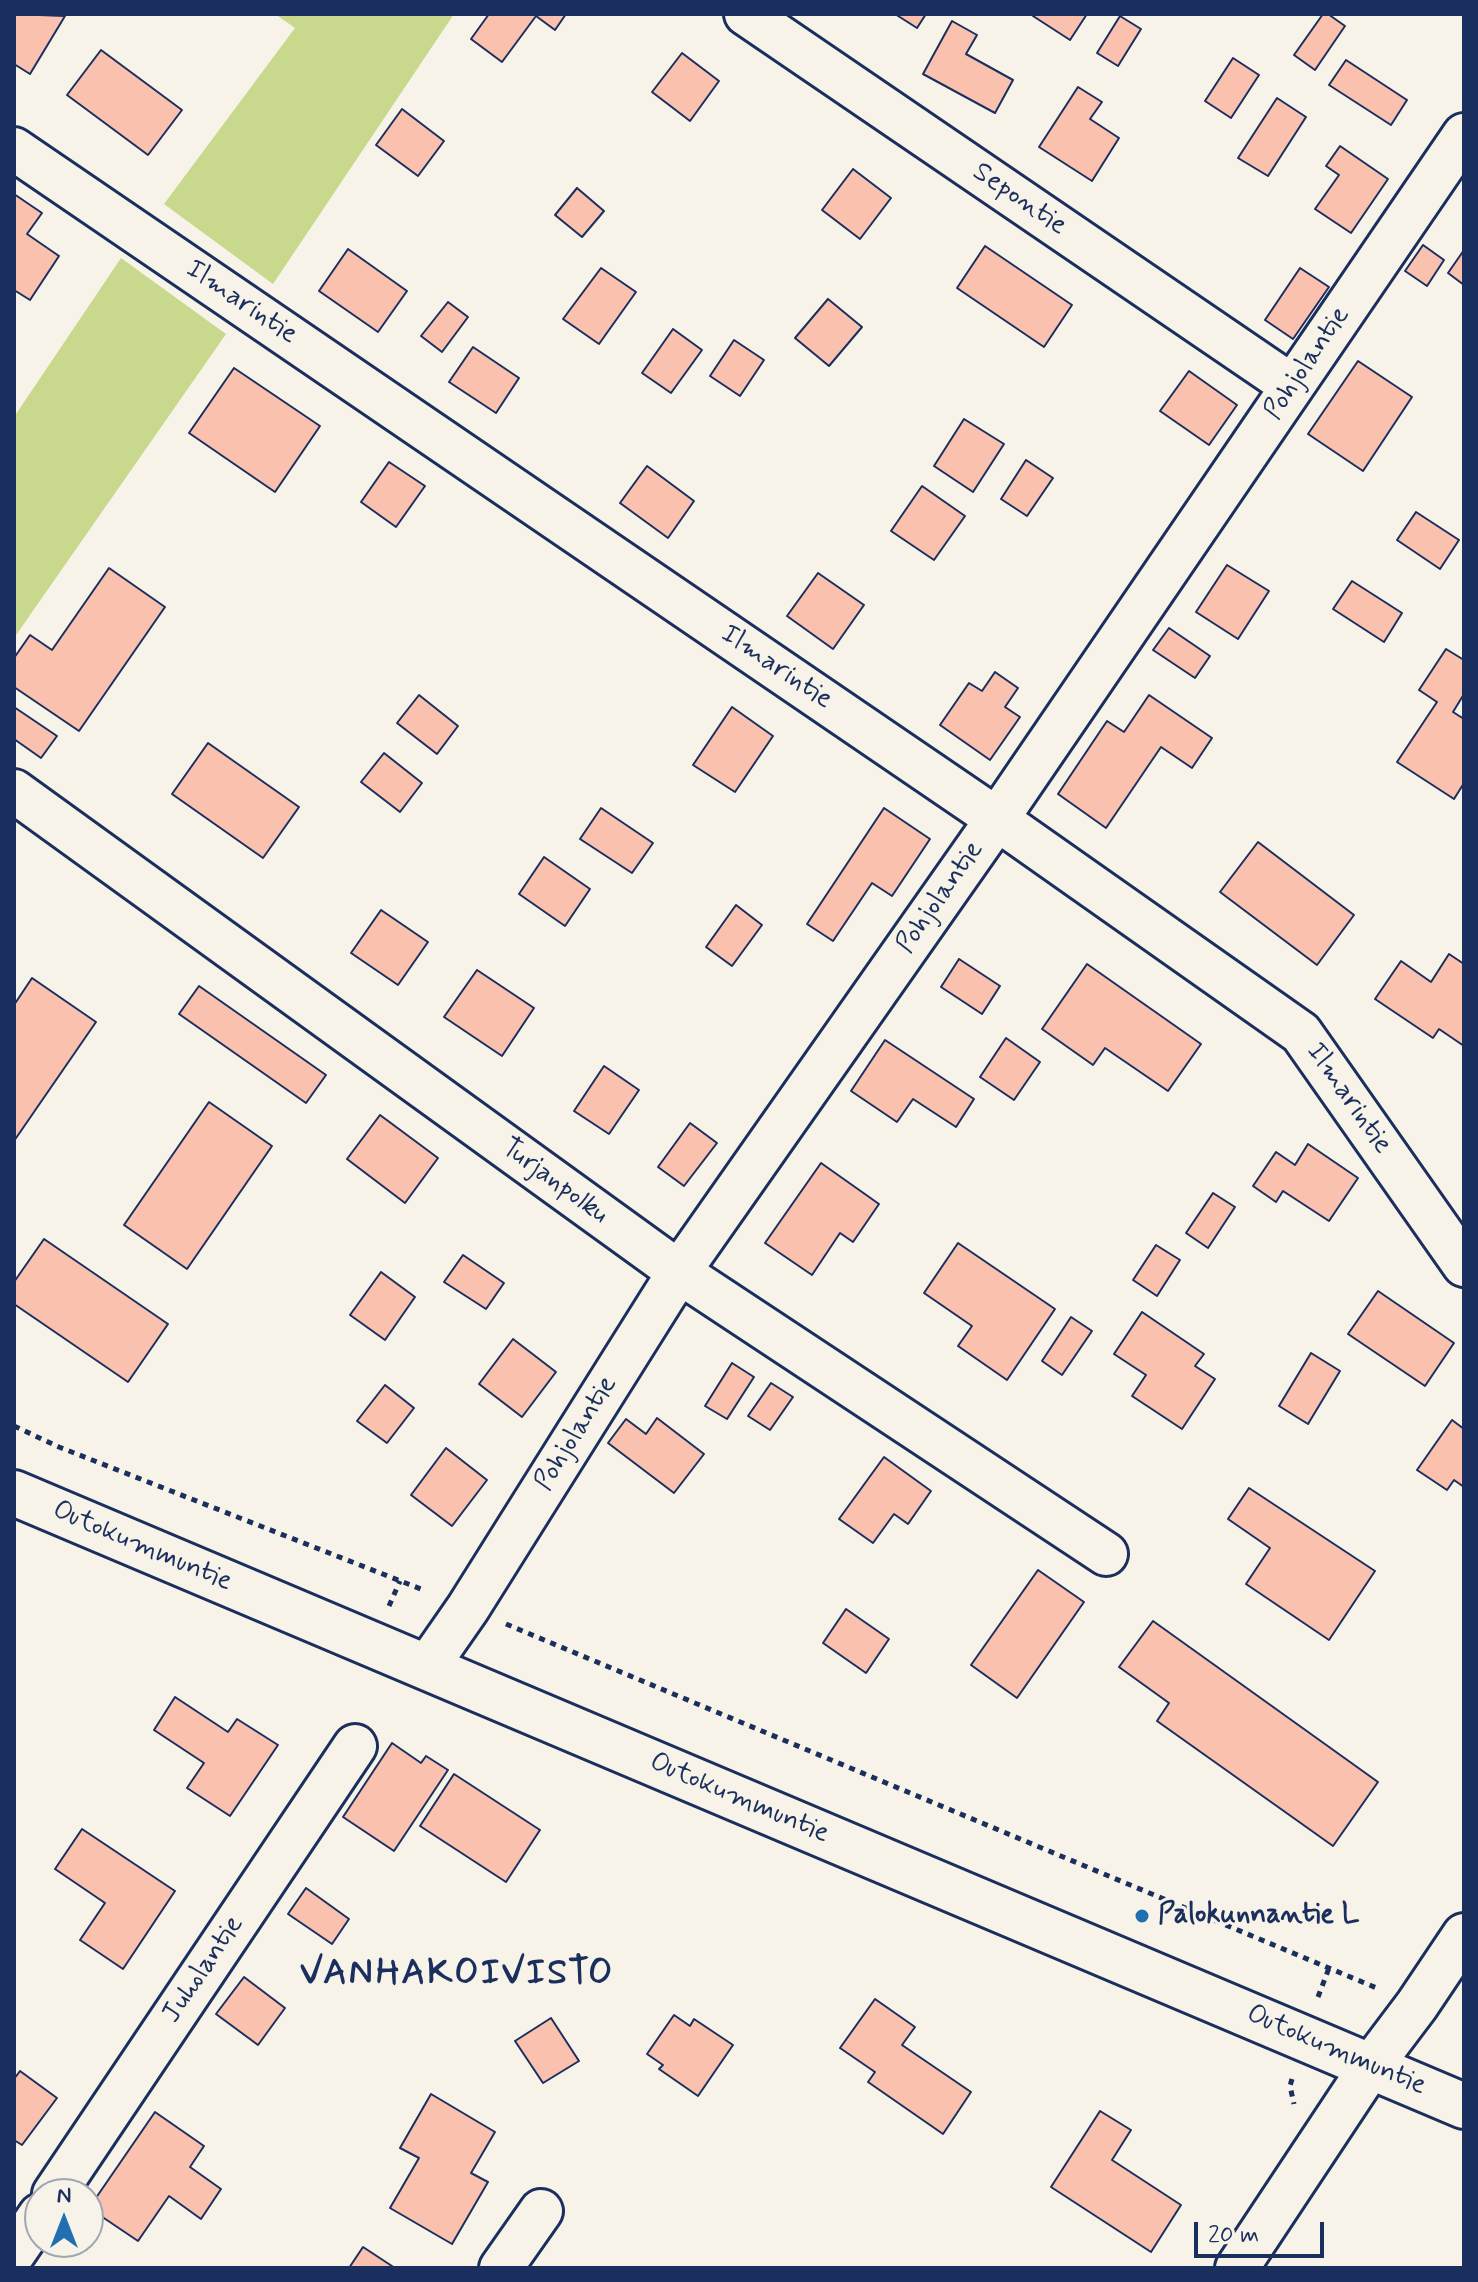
<!DOCTYPE html>
<style>
body{margin:0}
#map{position:relative;width:1478px;height:2282px;overflow:hidden;background:#f7f3e8;font-family:Mynerve,sans-serif}
canvas{display:block}
.frame{position:absolute;inset:0;border:16px solid #1b2f5e;pointer-events:none}
.north{position:absolute;left:24px;top:2178px;width:80px;height:80px;box-sizing:border-box;background:#f7f3e8;border:2px solid #9fa5b1;border-radius:50%;rotate:0deg;font-size:22px;font-weight:700;line-height:32px;text-align:center;color:#1b2f5e}
.north::after{content:'';display:block;margin:auto;width:28px;height:36px;background:#1f6fb2;clip-path:polygon(50% 0,100% 100%,50% 72%,0 100%)}
.scale{position:absolute;left:1194px;top:2222px;width:130px;height:36px;box-sizing:border-box;border:4px solid #1b2f5e;border-top:0;padding-left:10px;font-size:24px;line-height:28px;white-space:nowrap;color:#1b2f5e;-webkit-text-stroke:6px #f7f3e8;paint-order:stroke}
</style>
<div id="map">
<canvas width="1478" height="2282"></canvas>
<div class="frame"></div>
<div class="north">N</div>
<div class="scale">20 m</div>
</div>
<script>
const g = document.querySelector('canvas').getContext('2d');
g.lineJoin = 'round';
function paint(path, color) { g.fillStyle = color; g.fill(path, 'evenodd'); }
const toPath = rows => new Path2D(rows.map(r => 'M' + r).join(''));
function stroke(path, color, width, dash) { g.strokeStyle = color; g.lineWidth = width; g.lineCap = dash ? 'butt' : 'round'; g.setLineDash(dash || []); g.stroke(path); }
function write(font, color, halo, rows, align = 'center') {
  g.font = font + ' Mynerve,sans-serif'; g.lineWidth = 6; g.setLineDash([]); g.textBaseline = 'middle'; g.strokeStyle = halo; g.fillStyle = color; for (const [text, x, y, turn = 0] of rows) {
    g.save(); g.translate(x, y); g.rotate((+turn || 0) * Math.PI / 180); g.textAlign = isNaN(turn) ? turn : align; if (halo) g.strokeText(text, 0, 0); g.fillText(text, 0, 0); g.restore();
  }
}
paint(toPath([
 [275,14,454,14,273,284,164,204,295,28],
 [121,258,226,334,14,638,14,417]
]), '#c8d98d');
const building = toPath([
 [14,14,65,16,30,74,14,64,14,14],
 [489,14,566,14,555,30,536,16,502,62,471,39,489,14],
 [895,14,926,14,917,28,895,14],
 [1034,14,1087,14,1070,40,1033,16,1034,14],
 [1323,14,1328,14,1345,26,1315,70,1294,55,1323,14],
 [1120,16,1141,29,1118,66,1097,53,1120,16],
 [952,21,977,35,966,54,1013,80,995,113,923,74,952,21],
 [101,50,182,110,148,155,67,95,101,50],
 [682,53,719,81,690,121,652,92,682,53],
 [1233,58,1259,75,1231,118,1205,101,1233,58],
 [1346,60,1407,100,1391,125,1329,85,1346,60],
 [1078,87,1102,102,1090,119,1119,138,1092,181,1039,147,1078,87],
 [1277,98,1306,117,1268,176,1238,158,1277,98],
 [402,109,444,141,418,176,376,145,402,109],
 [1340,146,1388,179,1351,233,1315,209,1339,175,1326,166,1340,146],
 [853,169,891,198,860,239,822,210,853,169],
 [577,188,604,211,582,237,555,215,577,188],
 [14,194,42,213,27,234,59,256,30,300,14,290,14,194],
 [1423,245,1444,260,1427,286,1405,271,1423,245],
 [985,246,1072,305,1044,347,957,288,985,246],
 [348,249,407,291,378,332,319,291,348,249],
 [1464,250,1464,285,1448,273,1464,250],
 [601,268,636,292,599,344,563,319,601,268],
 [1300,268,1329,287,1293,339,1265,320,1300,268],
 [828,299,862,327,829,366,795,338,828,299],
 [448,302,468,317,442,352,421,336,448,302],
 [673,329,702,350,671,393,642,373,673,329],
 [734,340,764,360,740,396,710,376,734,340],
 [473,347,519,378,496,413,449,382,473,347],
 [1358,361,1412,397,1363,471,1308,434,1358,361],
 [234,368,320,426,275,492,189,433,234,368],
 [1189,371,1237,405,1209,445,1160,411,1189,371],
 [964,419,1004,444,973,492,934,466,964,419],
 [1026,460,1053,478,1027,516,1001,499,1026,460],
 [389,462,425,486,396,527,361,502,389,462],
 [647,466,694,501,668,538,620,503,647,466],
 [922,486,965,516,934,560,891,531,922,486],
 [1416,512,1459,540,1440,569,1397,540,1416,512],
 [1227,565,1269,591,1238,639,1196,612,1227,565],
 [109,568,165,607,79,731,14,687,14,658,30,635,52,650,109,568],
 [818,573,864,605,833,649,787,616,818,573],
 [1352,581,1402,613,1384,642,1333,609,1352,581],
 [1169,628,1210,656,1195,678,1153,650,1169,628],
 [1446,649,1464,660,1464,694,1453,712,1464,719,1464,783,1454,799,1397,762,1437,702,1419,690,1446,649],
 [995,672,1018,688,1005,707,1020,717,990,760,940,725,969,683,982,691,995,672],
 [419,695,458,726,437,754,397,723,419,695],
 [1149,695,1212,738,1192,768,1161,747,1106,828,1058,794,1107,721,1124,732,1149,695],
 [14,707,57,736,41,758,14,739,14,707],
 [732,707,773,736,735,792,693,765,732,707],
 [208,743,299,807,263,858,172,794,208,743],
 [384,753,422,783,400,812,361,782,384,753],
 [601,808,653,843,632,873,580,839,601,808],
 [884,808,930,839,892,896,872,883,833,941,807,924,884,808],
 [1258,842,1354,915,1317,965,1220,892,1258,842],
 [544,857,590,889,565,926,519,894,544,857],
 [736,905,762,925,732,966,706,947,736,905],
 [381,910,428,942,398,985,351,953,381,910],
 [1449,954,1464,964,1464,1046,1439,1029,1433,1038,1375,999,1401,961,1431,982,1449,954],
 [959,959,1000,986,982,1014,941,987,959,959],
 [1087,964,1201,1044,1168,1091,1105,1048,1093,1065,1042,1029,1087,964],
 [477,970,534,1008,502,1056,444,1017,477,970],
 [32,978,96,1022,14,1141,14,1005,32,978],
 [199,986,326,1075,306,1103,179,1014,199,986],
 [1006,1038,1040,1062,1014,1100,980,1077,1006,1038],
 [885,1040,974,1099,956,1127,913,1099,897,1122,851,1091,885,1040],
 [604,1066,639,1090,609,1134,574,1111,604,1066],
 [209,1102,272,1146,187,1269,124,1225,209,1102],
 [380,1115,438,1158,405,1203,347,1159,380,1115],
 [690,1123,717,1143,684,1186,658,1167,690,1123],
 [1308,1144,1358,1178,1329,1221,1283,1191,1276,1202,1253,1186,1276,1152,1295,1165,1308,1144],
 [821,1163,879,1204,853,1242,840,1233,812,1275,765,1243,821,1163],
 [1213,1193,1235,1207,1208,1248,1186,1233,1213,1193],
 [44,1239,168,1324,128,1382,14,1304,14,1282,44,1239],
 [958,1243,1055,1309,1007,1380,958,1346,972,1326,924,1293,958,1243],
 [1156,1245,1180,1260,1157,1296,1133,1280,1156,1245],
 [463,1255,504,1283,486,1309,444,1282,463,1255],
 [381,1272,415,1297,385,1340,350,1315,381,1272],
 [1378,1291,1454,1343,1425,1386,1348,1334,1378,1291],
 [1142,1312,1204,1354,1195,1366,1215,1379,1182,1429,1132,1396,1146,1375,1114,1354,1142,1312],
 [1071,1317,1092,1331,1062,1375,1042,1361,1071,1317],
 [513,1339,556,1372,522,1417,479,1384,513,1339],
 [1311,1353,1340,1371,1308,1424,1279,1406,1311,1353],
 [732,1363,754,1377,727,1419,705,1406,732,1363],
 [771,1383,793,1397,770,1430,748,1416,771,1383],
 [385,1385,414,1408,387,1443,357,1421,385,1385],
 [657,1418,704,1454,674,1493,608,1443,626,1419,646,1434,657,1418],
 [1452,1420,1464,1429,1464,1487,1454,1480,1447,1490,1417,1470,1452,1420],
 [446,1448,487,1480,452,1526,411,1495,446,1448],
 [884,1457,931,1491,908,1524,894,1514,873,1543,839,1519,884,1457],
 [1249,1488,1375,1571,1329,1640,1246,1584,1270,1548,1228,1519,1249,1488],
 [1038,1570,1084,1602,1017,1698,971,1665,1038,1570],
 [846,1609,889,1639,866,1673,823,1643,846,1609],
 [1153,1621,1378,1782,1333,1846,1157,1721,1169,1703,1119,1667,1153,1621],
 [175,1697,228,1732,237,1719,278,1745,230,1816,187,1788,204,1763,154,1730,175,1697],
 [392,1743,421,1763,426,1756,448,1770,394,1851,343,1817,392,1743],
 [454,1774,540,1830,506,1882,420,1826,454,1774],
 [82,1829,175,1891,123,1969,80,1940,105,1903,55,1869,82,1829],
 [306,1888,349,1919,332,1944,288,1914,306,1888],
 [244,1977,285,2008,258,2045,216,2014,244,1977],
 [875,1999,915,2027,902,2045,971,2092,943,2134,868,2082,875,2072,840,2048,875,1999],
 [674,2015,690,2026,694,2019,733,2045,698,2096,659,2069,663,2065,647,2054,674,2015],
 [551,2018,579,2061,543,2083,515,2041,551,2018],
 [20,2071,57,2098,22,2145,14,2140,14,2079,20,2071],
 [431,2094,495,2132,471,2173,488,2182,452,2244,390,2208,419,2158,400,2148,431,2094],
 [1100,2111,1131,2130,1112,2160,1181,2205,1151,2252,1051,2187,1100,2111],
 [155,2112,204,2146,190,2167,221,2189,201,2219,169,2196,138,2241,89,2208,155,2112],
 [363,2247,395,2268,349,2268,363,2247]
]);
paint(building, '#fac1af');
stroke(building, '#1b2f5e', 2);
const street = toPath([
 [746,14,1292,386],
 [14,149,997,819,1301,1033,1464,1265],
 [14,791,679,1272,1106,1554],
 [427,1667,468,1608,679,1272,997,819,1464,135],
 [54,2194,355,1746],
 [14,2253,40,2215],
 [501,2268,541,2211],
 [1237,2268,1371,2066,1417,2005,1464,1935]
]);
const secondary = toPath([
 [14,1493,1464,2106]
]);
stroke(street, '#1b2f5e', 48);
stroke(secondary, '#1b2f5e', 50);
stroke(toPath([
 [14,1426,59,1447,426,1591],
 [389,1606,400,1581],
 [506,1624,1379,1989],
 [1318,1997,1329,1968],
 [1292,2079,1290,2086,1294,2104]
]), '#1b2f5e', 5, [6, 6]);
stroke(street, '#f7f3e8', 42);
stroke(secondary, '#f7f3e8', 44);
for (const [x, y, r, color] of [
 [1142,1916,8,"#1f6fb2"]
]) { const dot = new Path2D(); dot.arc(x, y, r, 0, 2 * Math.PI); g.fillStyle = color; g.fill(dot); stroke(dot, '#f7f3e8', 3); }
write('28px', '#1b2f5e', '#f7f3e8', [
 ["Sepontie",1019,200,34],
 ["Ilmarintie",241,303,34],
 ["Pohjolantie",1308,364,-56],
 ["Ilmarintie",776,668,34],
 ["Pohjolantie",941,898,-55],
 ["Ilmarintie",1348,1099,55],
 ["Turjanpolku",554,1182,36],
 ["Pohjolantie",577,1434,-58],
 ["Outokummuntie",142,1547,23],
 ["Outokummuntie",739,1799,23],
 ["Juholantie",204,1970,-56],
 ["Outokummuntie",1336,2051,23]
]);
write('bold 28px', '#1b2f5e', '#f7f3e8', [
 ["Palokunnantie L",1158,1916]
], 'left');
g.letterSpacing = '2px';
write('bold 36px', '#1b2f5e', '#f7f3e8', [
 ["VANHAKOIVISTO",457,1975]
]);
g.letterSpacing = '0px';
</script>
